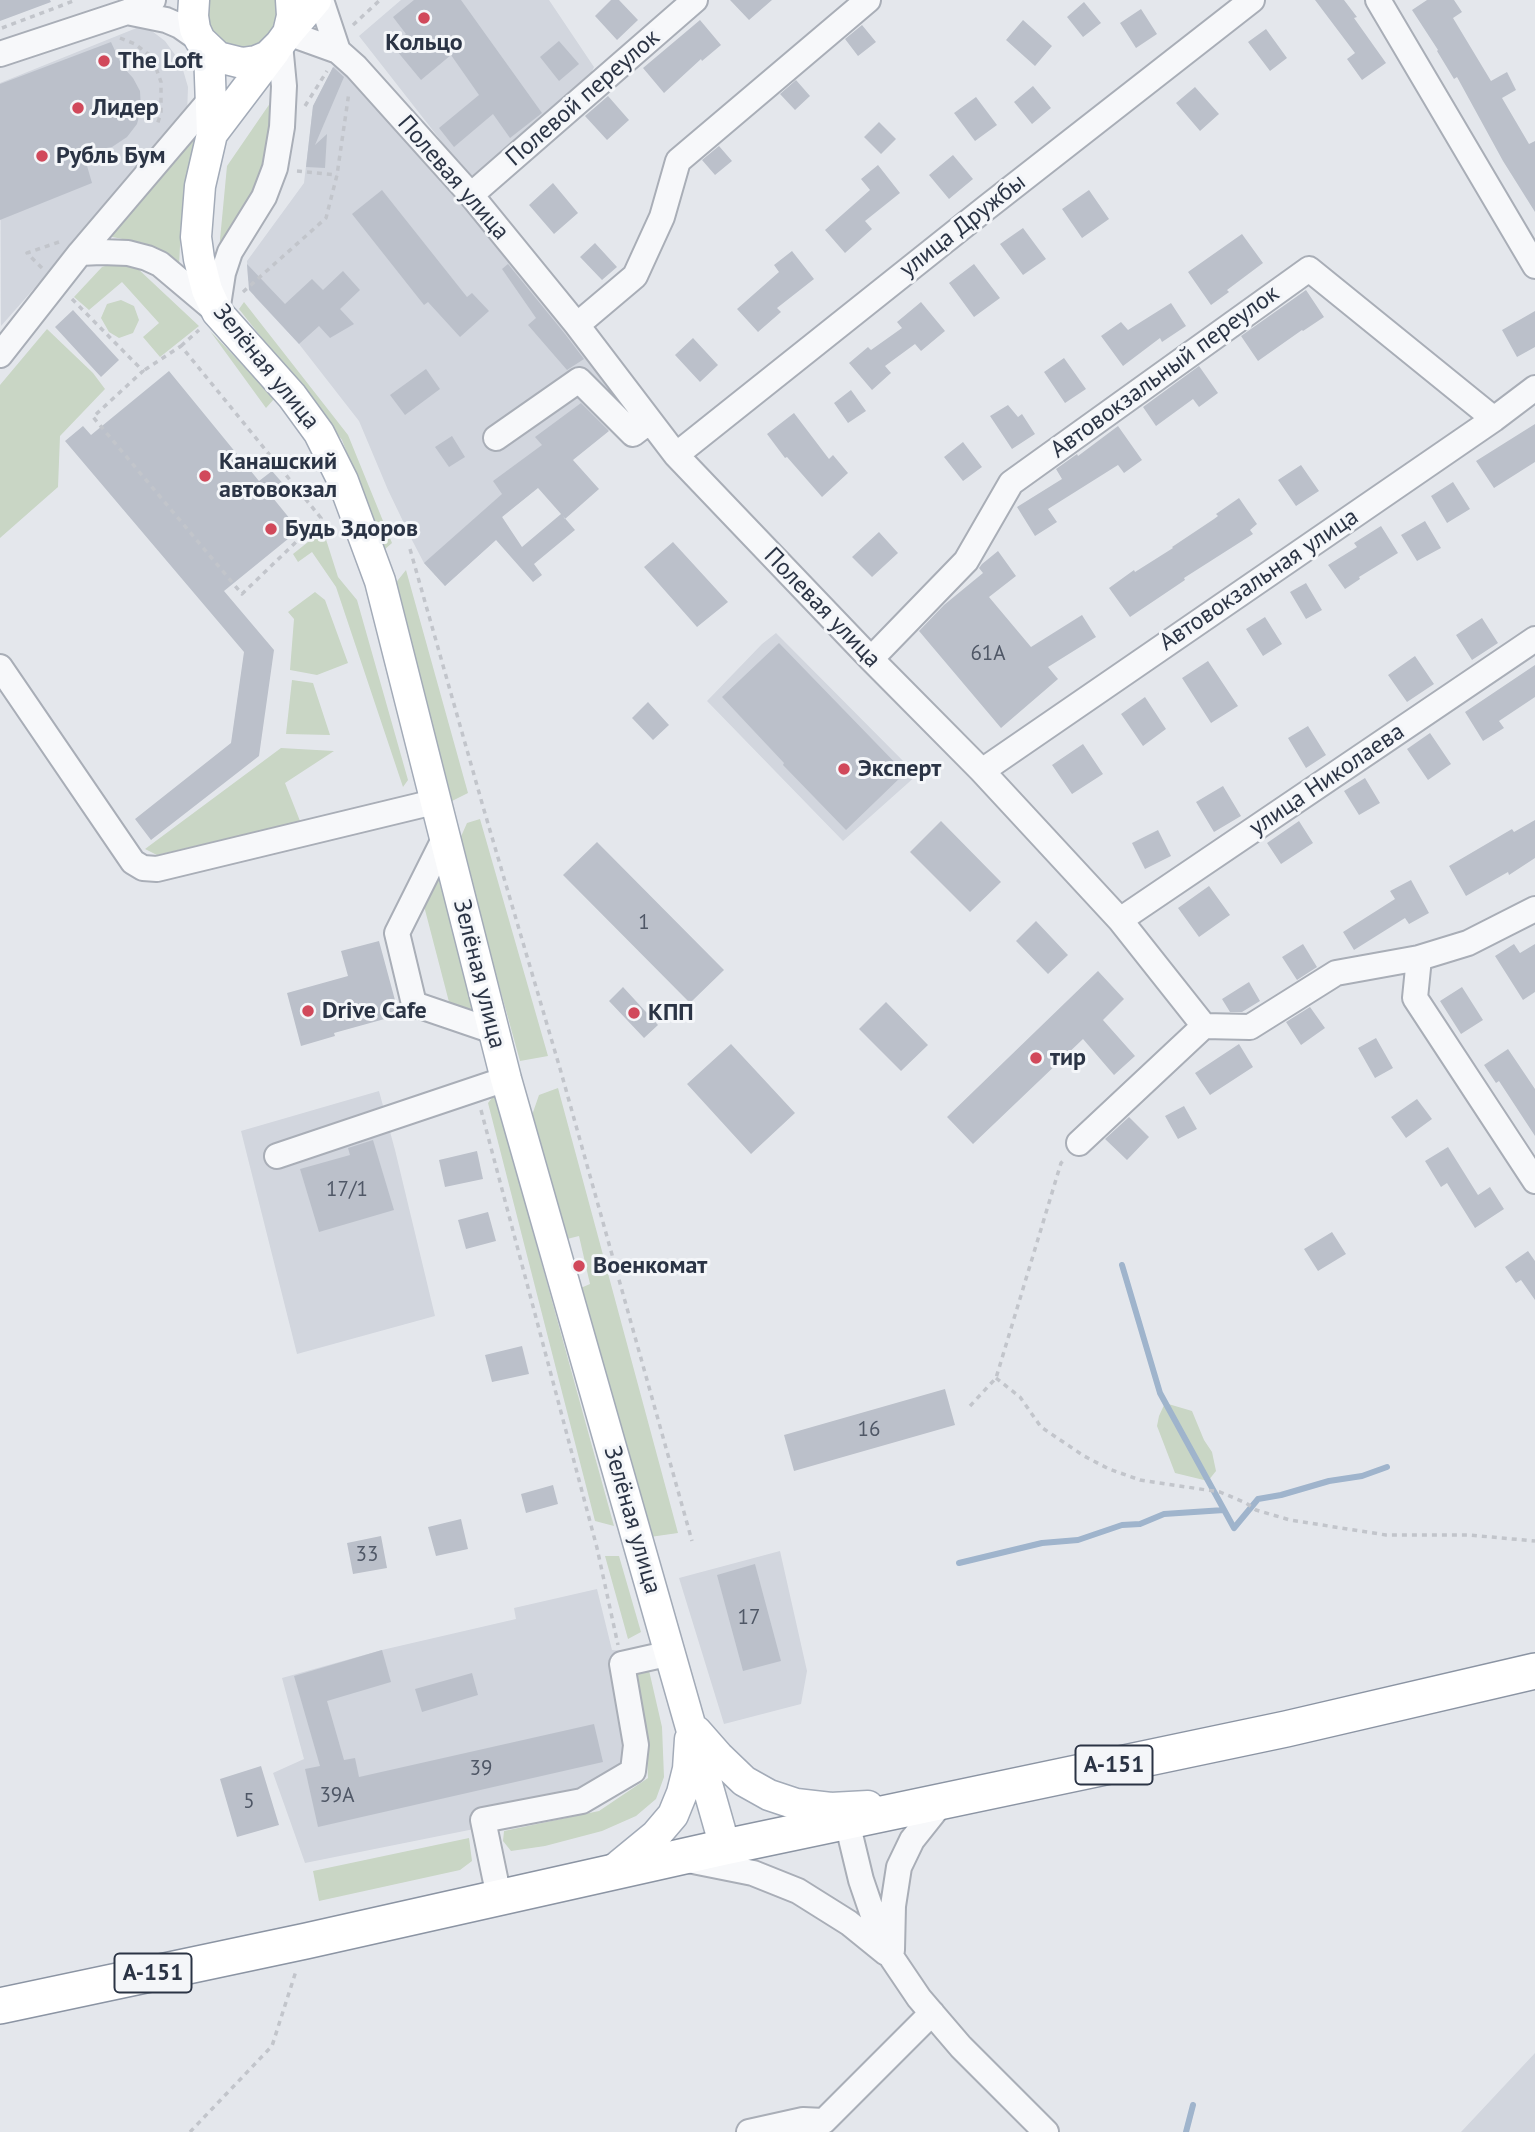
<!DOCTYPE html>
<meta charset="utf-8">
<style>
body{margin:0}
canvas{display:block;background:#e4e7ec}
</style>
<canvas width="1535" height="2132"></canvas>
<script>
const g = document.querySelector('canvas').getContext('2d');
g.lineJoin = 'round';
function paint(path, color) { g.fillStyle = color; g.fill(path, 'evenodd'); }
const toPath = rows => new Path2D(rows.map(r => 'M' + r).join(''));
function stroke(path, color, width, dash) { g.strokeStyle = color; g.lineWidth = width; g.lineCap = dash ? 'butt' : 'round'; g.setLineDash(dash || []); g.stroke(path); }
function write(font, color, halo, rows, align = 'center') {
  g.font = font + ' "PT Sans",sans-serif'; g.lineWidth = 6; g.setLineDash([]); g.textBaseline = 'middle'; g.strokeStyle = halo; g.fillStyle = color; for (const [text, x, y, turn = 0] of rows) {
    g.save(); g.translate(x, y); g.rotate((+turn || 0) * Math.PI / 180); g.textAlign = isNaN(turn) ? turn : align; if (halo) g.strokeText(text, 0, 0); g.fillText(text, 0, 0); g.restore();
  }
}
paint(toPath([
 [401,0,549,0,594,67,588,80,478,176,467,174,359,36],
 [144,25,165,41,181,63,188,87,187,115,1,326,0,83],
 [335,64,371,97,516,266,632,412,619,421,502,517,509,528,445,586,424,563,413,542,388,490,359,421,299,344,255,297,248,279,247,261,304,183,313,106],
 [776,633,917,775,843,841,707,701,762,644],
 [379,1091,395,1150,435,1316,297,1354,241,1131],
 [780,1551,807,1671,801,1704,724,1724,679,1578],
 [597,1589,612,1650,624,1651,642,1774,504,1823,305,1863,273,1773,304,1759,282,1678,382,1650,516,1619,514,1608],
 [1535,2053,1535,2132,1461,2132]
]), '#d2d6de');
paint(toPath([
 [207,0,278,0,277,28,266,41,251,48,234,48,218,40,208,27,205,10],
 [275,96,259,184,219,250,227,166],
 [198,128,181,226,179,266,144,243,107,236],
 [115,263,136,267,199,326,160,357,143,337,159,323,122,282,89,310,74,297,102,267],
 [121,300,134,306,139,320,133,333,119,338,109,332,101,318,107,304],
 [244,302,348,435,392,543,384,550,342,440,239,309],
 [47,329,93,373,105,389,60,436,58,487,0,538,0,385],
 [210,331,275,398,266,408],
 [323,530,338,577,357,600,408,780,403,787,336,587,312,552,298,562,293,554],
 [406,570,468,793,448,803,394,585],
 [315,592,325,600,348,663,317,675,290,670,294,619,288,612],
 [292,680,313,683,330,735,286,734],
 [281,748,334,751,285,783,300,821,157,855,145,849],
 [480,819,548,1056,520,1061,459,841,467,823],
 [438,877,476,1012,449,1002,424,906],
 [558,1088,678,1533,650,1537,576,1290,590,1284,579,1236,563,1240,531,1118,539,1095],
 [495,1094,614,1526,595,1521,488,1103],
 [1165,1403,1192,1411,1204,1440,1212,1452,1216,1471,1208,1481,1175,1473,1157,1426,1159,1416],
 [605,1556,619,1556,641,1632,628,1639],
 [648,1666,662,1727,664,1777,656,1799,636,1816,602,1831,545,1846,511,1851,503,1841,504,1831,599,1811,648,1778,646,1735,637,1668],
 [469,1838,472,1861,460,1870,319,1901,313,1871]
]), '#c9d6c5');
stroke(toPath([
 [1122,1265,1160,1393,1234,1528,1258,1499,1281,1495,1329,1481,1362,1476,1387,1467],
 [959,1563,1042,1543,1078,1540,1122,1525,1140,1524,1164,1514,1224,1510],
 [1186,2132,1193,2105]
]), '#9fb4cc', 6);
paint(toPath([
 [0,0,50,0,51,2,0,21],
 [414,0,461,0,542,113,510,138,493,114,454,147,439,128,479,95,451,55,421,80,392,45,406,34,393,17],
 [611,0,619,0,638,20,617,40,595,16],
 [730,0,772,0,749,20],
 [1315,0,1344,0,1357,17,1354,18,1386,63,1362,80,1347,59,1355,53],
 [1427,0,1454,0,1462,12,1453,18,1491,81,1507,72,1516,90,1502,98,1529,144,1535,141,1535,212,1503,161,1457,77,1454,79,1437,51,1438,50,1412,10],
 [1084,2,1101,23,1083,37,1067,17],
 [1141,9,1157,34,1136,48,1120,23],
 [700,20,721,45,702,61,701,59,664,93,643,68],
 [1023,20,1052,46,1035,66,1006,40],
 [862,25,876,42,858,56,845,39],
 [1266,29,1287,58,1270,71,1248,42],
 [559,41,579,64,559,81,540,57],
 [111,42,122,66,133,78,140,91,141,109,137,124,127,137,112,147,83,152,92,183,0,220,0,84],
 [333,67,344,77,315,145,327,134,325,168,306,167,313,106],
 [796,80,810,96,795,110,780,94],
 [1033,86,1051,108,1032,124,1014,102],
 [1195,87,1219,114,1200,131,1176,103],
 [608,96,629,120,607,140,585,116],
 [976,97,997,125,975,141,954,113],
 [879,122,896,139,881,154,864,137],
 [719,146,732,161,715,175,702,160],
 [953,155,973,179,949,199,929,175],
 [878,165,900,193,865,221,872,229,845,253,825,230,870,190,861,179],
 [553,183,578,213,554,234,529,205],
 [382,190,467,297,472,293,489,311,460,337,428,302,424,305,352,214],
 [1089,190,1109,219,1082,238,1062,209],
 [1023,228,1046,259,1023,275,1000,244],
 [1242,234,1263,263,1227,290,1229,292,1211,305,1188,272],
 [595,243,617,267,602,280,580,257],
 [792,251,814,279,777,308,781,312,758,332,737,309,779,272,774,265],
 [247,264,285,304,312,279,323,290,343,271,360,290,340,309,354,324,330,338,319,326,299,344,249,290],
 [508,264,565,334,584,359,567,370,528,325,536,318,502,269],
 [974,264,1000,298,974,317,949,283],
 [1306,290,1324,317,1303,331,1302,330,1258,361,1241,336],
 [921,302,945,331,921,351,915,344,885,366,891,373,872,390,849,363,868,347,871,350,902,328,897,322],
 [1171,303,1186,326,1162,342,1160,338,1123,366,1101,336,1121,322,1128,330],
 [73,310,119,360,101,377,55,327],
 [1535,311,1535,347,1517,357,1502,330],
 [693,338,718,365,700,382,675,355],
 [1064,358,1086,389,1065,403,1044,372],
 [1199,366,1218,393,1199,407,1193,399,1156,426,1143,407],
 [426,369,440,389,405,415,390,395],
 [169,371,259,481,272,471,286,487,273,498,299,530,224,591,274,650,259,756,151,840,135,819,231,743,244,652,65,441,83,426,91,435],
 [851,390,866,411,848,423,834,403],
 [581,403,609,431,573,460,599,489,565,519,563,516,575,530,534,564,542,575,533,582,496,540,445,586,424,563,502,494,493,481,542,445,535,437],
 [538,488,561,514,522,547,502,517],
 [1008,405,1018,417,1022,414,1035,434,1012,449,990,416],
 [794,413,829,459,833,455,848,473,822,497,787,457,785,458,767,434],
 [1535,424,1535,462,1494,488,1476,461],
 [1118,426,1142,460,1124,473,1118,465,1048,509,1057,522,1035,536,1017,507,1062,479,1056,469,1077,454,1078,456],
 [452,436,465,457,449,467,435,447],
 [963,442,982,467,963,481,944,457],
 [1301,465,1319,491,1296,506,1278,480],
 [1453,482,1470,509,1447,523,1431,496],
 [1239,498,1257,524,1250,530,1253,534,1184,578,1185,580,1130,617,1109,588,1134,570,1135,572,1173,548,1172,547,1214,519,1218,516,1216,514],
 [1425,521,1441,548,1417,561,1401,535],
 [1381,526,1398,553,1359,577,1360,579,1345,589,1328,565,1357,547,1354,543],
 [879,532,898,553,872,577,852,557],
 [673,542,728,602,697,627,644,567],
 [998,551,1016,576,989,597,1031,647,1082,615,1096,637,1048,667,1058,679,1001,728,919,631,944,605,983,573,979,568,982,564],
 [1306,583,1322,610,1306,619,1290,592],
 [1265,617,1282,644,1263,656,1246,629],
 [1482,618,1498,643,1472,660,1456,635],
 [779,643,905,773,846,830,783,765,784,763,722,697],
 [1415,656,1434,684,1407,702,1388,675],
 [1208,661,1238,706,1211,723,1182,678],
 [1535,665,1535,697,1499,721,1504,728,1483,741,1465,712],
 [1145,697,1166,729,1143,746,1121,714],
 [648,702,669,725,653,740,632,718],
 [1308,726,1326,755,1306,768,1288,738],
 [1430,733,1451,764,1428,780,1407,749],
 [1083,744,1103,774,1072,794,1052,765],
 [1365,778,1380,803,1359,815,1344,791],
 [1223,786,1241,816,1214,832,1196,802],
 [1535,820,1535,858,1509,875,1508,872,1466,896,1449,866,1512,829,1514,832],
 [941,821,1001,882,970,912,910,852],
 [1299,821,1313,843,1281,864,1267,843],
 [1158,830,1171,856,1145,869,1132,843],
 [597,842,724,970,690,1003,563,875],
 [1411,880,1429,913,1409,924,1405,918,1354,950,1343,932,1395,899,1390,891],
 [1209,886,1230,915,1199,937,1178,908],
 [1036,921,1068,955,1048,974,1016,941],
 [379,941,399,1015,334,1033,335,1036,301,1046,287,993,348,976,341,951],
 [1303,944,1317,967,1297,980,1282,957],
 [1514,944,1520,953,1535,944,1535,992,1523,1000,1495,956],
 [1098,971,1124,999,1103,1020,1135,1056,1114,1075,1083,1039,973,1144,947,1117],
 [1249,982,1260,1001,1242,1012,1230,1012,1222,999],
 [623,987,658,1025,644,1038,609,1001],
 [1462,987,1483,1020,1461,1034,1440,1001],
 [886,1002,928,1045,901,1071,859,1029],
 [1310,1007,1325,1028,1301,1045,1286,1022],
 [1376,1038,1393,1068,1375,1078,1358,1048],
 [731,1044,795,1113,751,1154,687,1084],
 [1239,1044,1253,1067,1210,1095,1195,1073],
 [1508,1049,1535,1089,1535,1136,1499,1081,1496,1083,1484,1065],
 [1417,1099,1432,1119,1406,1138,1391,1117],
 [1184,1106,1197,1129,1178,1139,1165,1116],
 [1129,1117,1149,1137,1127,1160,1105,1139],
 [373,1140,394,1210,319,1232,300,1169,350,1155,348,1148],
 [1448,1147,1478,1195,1490,1187,1504,1209,1475,1228,1447,1183,1441,1187,1425,1161],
 [477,1151,483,1179,445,1187,439,1160],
 [488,1212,496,1241,466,1249,458,1220],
 [1332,1232,1346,1254,1318,1271,1304,1249],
 [1528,1251,1535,1261,1535,1300,1521,1280,1516,1283,1505,1267],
 [522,1346,529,1374,492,1382,485,1355],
 [945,1389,955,1425,794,1471,784,1435],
 [553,1485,558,1504,526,1513,521,1494],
 [461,1519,468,1549,436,1556,428,1527],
 [381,1536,387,1568,353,1574,347,1543],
 [755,1564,781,1661,743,1671,717,1575],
 [382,1650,391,1682,327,1701,344,1760,355,1758,359,1777,594,1724,603,1762,318,1827,305,1769,320,1766,294,1676],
 [472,1673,478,1695,422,1712,415,1689],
 [261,1766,279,1825,237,1837,220,1779]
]), '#bbc0ca');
const minor = toPath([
 [1378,0,1535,266],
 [127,12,166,20,180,26,200,40],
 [288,33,338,51,321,0],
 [338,51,356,67,471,195,577,325,676,455,871,659,982,771,1120,920,1204,1026,1079,1143],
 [0,54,127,12,153,0],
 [471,195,695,0],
 [80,253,101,252,128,253,147,258,160,264,217,312],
 [217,312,223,273,230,252,264,197,275,168,282,127,284,86,280,44],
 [577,325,635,276,662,217,678,161,868,0],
 [0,355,80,253,211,99],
 [496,438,579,380,633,434,650,421],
 [676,455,986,208,1252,0],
 [871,659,966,561,1011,483,1309,269,1494,419],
 [0,667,133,862,143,868,157,869,434,802],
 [982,771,1494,419,1535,388],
 [444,839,397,933,414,1004,493,1031],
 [1120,920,1535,639],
 [1419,958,1415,998,1535,1181],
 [1204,1026,1250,1027,1336,973,1419,958,1468,943,1535,909],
 [277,1156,506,1079],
 [847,1822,861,1880,875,1921,892,1958,919,1998,961,2047,1046,2132],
 [688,1860,753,1873,798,1891,849,1923,886,1953],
 [499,1897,483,1820,582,1801,633,1771,636,1745,622,1664,671,1653],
 [892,1950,893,1906,899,1867,912,1840,943,1801],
 [749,2132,803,2120,824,2121,932,2013]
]);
const major = toPath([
 [194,0,193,16,195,29,200,40,218,57,242,63,256,61,268,56,280,44,288,33,292,16,291,0],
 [288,33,316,0],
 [209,50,212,134,200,186,196,237,199,259,207,290,217,312,292,396,319,433,343,481,380,581,506,1079,725,1847],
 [212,134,275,51],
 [696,1731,718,1756,744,1781,769,1795,796,1804,831,1808,868,1806],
 [611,1872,656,1835,673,1815,682,1793,688,1769,690,1739]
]);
const highway = toPath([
 [0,2006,306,1941,725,1847,1286,1729,1535,1671]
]);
stroke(minor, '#a9aeb7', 28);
stroke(major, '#a3abb8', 33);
stroke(highway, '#8b94a3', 38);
stroke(toPath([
 [353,25,380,0],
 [2,28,76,0],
 [120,38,135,44,152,57,161,82,161,113,157,125],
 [305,106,327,71],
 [297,171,337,175],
 [42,268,27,253,59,242],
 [243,292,326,218,337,175,349,92],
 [72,299,143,371,93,417,242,594,321,518,181,346,143,371],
 [181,346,199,330],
 [410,549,484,810,561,1072,692,1541],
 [481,1110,597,1548,618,1645],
 [996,1378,1020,1397,1041,1427,1084,1456,1109,1469,1140,1480,1220,1492,1246,1503,1256,1510,1290,1520,1386,1535,1469,1535,1535,1541],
 [970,1406,996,1378,1061,1163,1064,1160],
 [190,2132,272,2046,296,1971]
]), '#c2c5cb', 3.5, [5, 5]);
stroke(minor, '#f7f8fa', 24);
stroke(major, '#fff', 30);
stroke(highway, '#fff', 35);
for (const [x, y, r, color] of [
 [424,18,7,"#d1495b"],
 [104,61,7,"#d1495b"],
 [78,108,7,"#d1495b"],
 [42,156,7,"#d1495b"],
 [205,476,7,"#d1495b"],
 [271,529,7,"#d1495b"],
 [844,769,7,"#d1495b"],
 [308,1011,7,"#d1495b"],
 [634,1013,7,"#d1495b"],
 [1036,1058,7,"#d1495b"],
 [579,1266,7,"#d1495b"]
]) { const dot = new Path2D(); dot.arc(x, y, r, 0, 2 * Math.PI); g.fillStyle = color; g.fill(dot); stroke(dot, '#f4f6f9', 2.5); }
write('21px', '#4f5766', null, [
 ["61А",988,654],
 ["1",644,923],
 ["17/1",347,1190],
 ["16",869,1430],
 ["33",367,1555],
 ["17",749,1618],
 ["39",481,1769],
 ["39А",337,1796],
 ["5",249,1802]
]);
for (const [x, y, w] of [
 [1114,1765,77],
 [153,1973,77]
]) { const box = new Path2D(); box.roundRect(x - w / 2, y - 19.5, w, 39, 5); g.fillStyle = '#f4f6f9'; g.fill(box); stroke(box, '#2b3445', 2); }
write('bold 23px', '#2b3445', null, [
 ["А-151",1114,1765],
 ["А-151",153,1973]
]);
write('bold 24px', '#2b3445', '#f4f6f9', [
 ["Кольцо",424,43,"center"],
 ["The Loft",118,61],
 ["Лидер",92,108],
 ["Рубль Бум",56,156],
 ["Канашский",219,462],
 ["автовокзал",219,490],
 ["Будь Здоров",285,529],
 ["Эксперт",858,769],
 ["Drive Cafe",322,1011],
 ["КПП",648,1013],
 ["тир",1050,1058],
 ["Военкомат",593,1266]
], 'left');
write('24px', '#2b3445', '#f4f6f9', [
 ["Полевой переулок",583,98,-41],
 ["Полевая улица",453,178,49],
 ["улица Дружбы",963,226,-38],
 ["Зелёная улица",266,367,51],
 ["Автовокзальный переулок",1165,372,-36],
 ["Автовокзальная улица",1259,580,-34],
 ["Полевая улица",822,608,46],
 ["улица Николаева",1327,780,-34],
 ["Зелёная улица",479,974,76],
 ["Зелёная улица",632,1520,74]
]);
</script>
